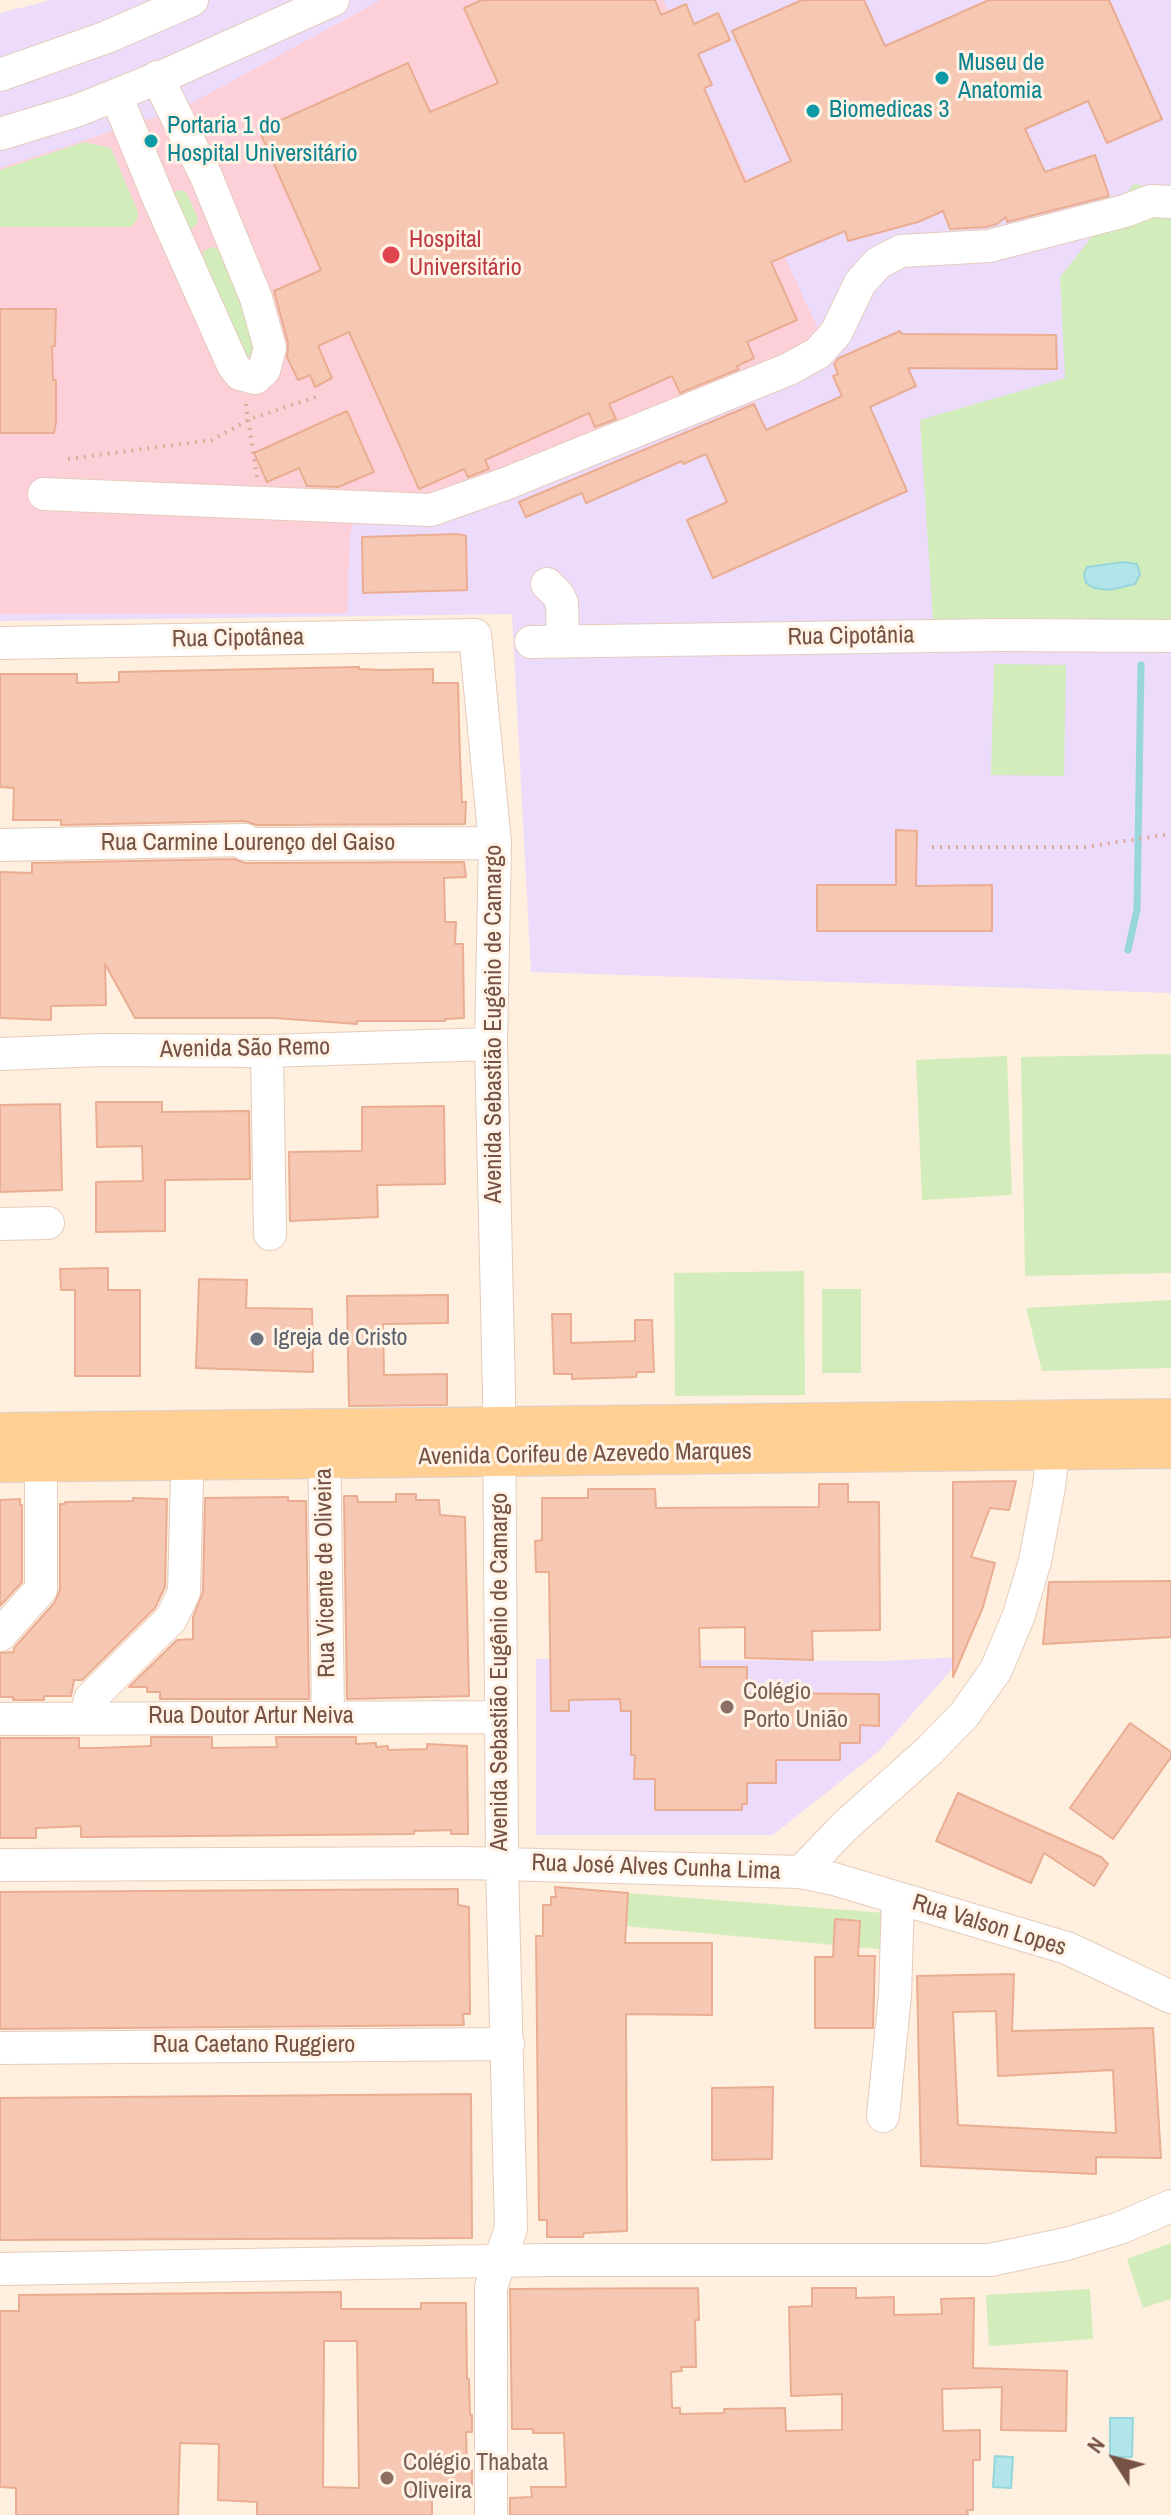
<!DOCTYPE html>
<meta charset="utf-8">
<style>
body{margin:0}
#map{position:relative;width:1171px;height:2515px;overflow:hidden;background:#feefde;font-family:"Archivo Narrow",sans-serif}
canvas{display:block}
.north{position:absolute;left:1075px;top:2419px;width:80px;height:80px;-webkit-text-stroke:6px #fff3e6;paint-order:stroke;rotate:306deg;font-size:22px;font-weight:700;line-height:32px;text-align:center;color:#765244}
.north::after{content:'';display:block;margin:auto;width:28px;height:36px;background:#765244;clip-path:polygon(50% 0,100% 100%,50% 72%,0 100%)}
</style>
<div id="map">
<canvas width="1171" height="2515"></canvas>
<div class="north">N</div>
</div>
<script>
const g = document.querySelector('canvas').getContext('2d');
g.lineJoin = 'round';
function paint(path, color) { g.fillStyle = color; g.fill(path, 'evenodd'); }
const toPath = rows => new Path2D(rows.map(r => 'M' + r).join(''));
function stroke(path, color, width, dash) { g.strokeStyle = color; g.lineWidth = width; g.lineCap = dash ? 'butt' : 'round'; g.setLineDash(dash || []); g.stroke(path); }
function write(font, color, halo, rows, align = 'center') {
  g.font = font + ' "Archivo Narrow",sans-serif'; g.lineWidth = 6; g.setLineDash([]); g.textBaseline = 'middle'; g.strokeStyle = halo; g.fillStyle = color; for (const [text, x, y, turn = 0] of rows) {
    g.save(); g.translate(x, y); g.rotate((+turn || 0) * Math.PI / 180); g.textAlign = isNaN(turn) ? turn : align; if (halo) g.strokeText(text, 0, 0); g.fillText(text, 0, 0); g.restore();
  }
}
paint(toPath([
 [52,0,1171,0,1171,993,531,972,512,614,0,621,0,13],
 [963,1657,880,1750,773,1835,536,1835,536,1659,884,1661]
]), '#ecdbfa');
paint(toPath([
 [381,0,663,0,824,341,430,507,360,499,350,535,347,613,0,614,0,168,183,108]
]), '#fdd0d9');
paint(toPath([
 [84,142,111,148,138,212,137,220,131,227,0,227,0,170],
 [1134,184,1171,190,1171,620,933,620,920,420,1065,378,1060,277],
 [178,190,186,192,198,218,197,224,191,230,188,230,171,196],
 [212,247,221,250,263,340,252,357,244,355,202,260,204,251],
 [994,664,1066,665,1064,776,991,775],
 [1171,1054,1171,1273,1025,1276,1021,1057],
 [1007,1056,1012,1195,922,1200,916,1060],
 [804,1271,805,1395,675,1396,674,1273],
 [822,1289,861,1289,861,1373,822,1373],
 [1171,1300,1171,1368,1042,1371,1026,1308],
 [626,1893,911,1915,912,1952,625,1926],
 [1171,2243,1171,2299,1143,2308,1127,2259],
 [1090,2289,1093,2339,989,2346,986,2295]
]), '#d3ecbc');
const water = toPath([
 [1124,562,1137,564,1140,574,1135,584,1109,590,1094,588,1086,583,1084,574,1087,567,1124,562],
 [1110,2418,1133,2418,1132,2457,1110,2457,1110,2418],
 [995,2456,1013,2457,1011,2488,993,2487,995,2456]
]);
paint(water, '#b1e5e9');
stroke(water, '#97d6db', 2);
stroke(toPath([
 [1128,950,1137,910,1141,665]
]), '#97d6db', 7);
const building = toPath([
 [482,0,655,0,661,15,686,4,694,24,718,13,730,40,698,54,712,85,704,88,745,182,791,161,732,31,802,0,864,0,885,46,989,0,1109,0,1162,119,1107,143,1088,101,1025,129,1045,172,1095,155,1109,196,1007,222,1006,217,997,224,986,227,950,229,943,211,918,222,848,241,845,231,771,262,797,320,747,342,754,358,737,366,739,369,680,393,672,376,609,404,616,419,595,427,589,413,485,460,489,469,468,477,464,469,419,489,349,332,318,346,332,378,315,387,310,375,298,380,287,357,288,343,274,291,321,270,259,130,408,63,430,112,498,83,464,8,482,0],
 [0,309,56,309,55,346,52,346,53,380,56,380,56,422,54,433,0,433,0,309],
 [900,331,902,334,1056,335,1057,369,908,368,916,386,870,407,907,491,713,578,687,520,727,502,706,454,683,464,682,461,586,503,582,493,526,517,519,502,754,404,766,430,842,396,833,376,838,374,834,364,839,358,900,331],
 [347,411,374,472,338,487,307,486,299,468,267,482,254,453,347,411],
 [458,534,466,536,467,590,363,593,362,537,458,534],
 [359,667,359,669,382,670,433,669,433,683,458,683,460,758,462,802,466,802,465,824,256,825,245,821,61,825,61,820,13,820,14,788,0,787,0,674,77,674,77,683,119,682,119,672,359,667],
 [896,830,917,831,916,886,992,885,992,931,817,931,817,885,896,885,896,830],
 [234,859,245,863,464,862,466,877,444,878,445,922,456,922,455,944,463,944,464,1018,445,1019,445,1021,357,1021,357,1024,275,1018,135,1018,105,964,106,1005,51,1006,51,1020,0,1018,0,872,32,873,32,863,234,859],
 [96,1102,162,1102,162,1112,249,1111,250,1179,165,1180,165,1231,96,1232,96,1182,143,1181,142,1146,97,1147,96,1102],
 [60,1104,62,1190,0,1192,0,1105,60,1104],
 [444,1106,445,1184,377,1185,378,1217,290,1221,289,1152,362,1151,362,1107,444,1106],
 [108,1268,108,1290,140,1290,140,1376,75,1376,75,1290,61,1290,60,1269,108,1268],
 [199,1279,247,1280,246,1308,312,1309,313,1372,196,1368,199,1279],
 [448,1295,448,1323,383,1324,384,1375,447,1374,447,1405,349,1406,347,1296,448,1295],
 [552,1314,571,1314,571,1343,635,1341,635,1320,652,1320,654,1372,637,1372,636,1377,572,1379,572,1374,554,1374,552,1314],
 [1016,1481,1009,1510,990,1508,971,1557,995,1563,983,1607,953,1677,953,1482,1016,1481],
 [819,1484,848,1484,848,1502,879,1502,880,1630,812,1631,813,1660,745,1658,745,1627,699,1628,700,1667,747,1667,747,1693,879,1694,879,1726,860,1725,860,1743,840,1743,840,1760,776,1760,776,1783,747,1783,747,1804,742,1804,742,1810,655,1810,655,1779,634,1779,635,1755,631,1755,631,1711,621,1711,620,1699,569,1700,569,1711,551,1711,549,1572,536,1572,535,1541,542,1540,542,1498,588,1498,588,1489,655,1489,656,1508,819,1507,819,1484],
 [396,1494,416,1494,416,1500,439,1500,440,1515,465,1517,469,1696,347,1699,344,1496,357,1496,358,1502,396,1502,396,1494],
 [288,1497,288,1501,306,1501,309,1699,160,1699,160,1692,147,1692,147,1687,129,1687,177,1640,193,1639,193,1617,203,1592,205,1498,288,1497],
 [133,1498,167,1499,165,1587,155,1608,82,1680,74,1680,71,1696,44,1696,44,1700,13,1700,13,1697,0,1697,0,1653,14,1652,14,1648,55,1602,60,1590,60,1504,65,1504,65,1502,133,1501,133,1498],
 [20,1499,20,1505,22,1505,22,1582,0,1606,0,1500,20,1499],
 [1171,1581,1171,1637,1043,1644,1049,1582,1171,1581],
 [1130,1723,1171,1752,1171,1757,1113,1839,1070,1808,1130,1723],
 [151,1737,212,1737,212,1748,277,1747,276,1737,356,1737,356,1744,376,1743,376,1747,388,1746,388,1750,427,1749,427,1744,467,1746,468,1834,451,1834,451,1830,414,1831,414,1834,81,1837,81,1826,60,1827,36,1828,36,1838,0,1838,0,1738,79,1738,79,1748,98,1748,151,1746,151,1737],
 [958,1793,1101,1857,1108,1864,1094,1886,1044,1853,1031,1883,936,1841,958,1793],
 [555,1887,628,1893,625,1943,712,1943,712,2015,626,2014,627,2231,584,2233,583,2237,547,2237,547,2220,539,2220,536,1936,543,1936,543,1905,551,1905,551,1897,556,1897,555,1887],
 [458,1889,458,1905,469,1907,470,2014,463,2014,464,2025,0,2029,0,1892,458,1889],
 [835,1919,860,1921,858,1956,875,1956,873,2028,815,2028,815,1957,833,1957,835,1919],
 [1014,1974,1012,2031,1153,2028,1161,2158,1096,2157,1096,2174,921,2166,917,1976,1014,1974],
 [996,2011,998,2076,1113,2070,1116,2133,958,2125,953,2012,996,2011],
 [773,2087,772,2159,712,2160,712,2088,773,2087],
 [471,2094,472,2238,0,2240,0,2098,471,2094],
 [698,2288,699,2320,695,2320,696,2367,681,2367,682,2371,671,2372,672,2408,680,2408,680,2414,724,2413,724,2409,785,2408,786,2431,842,2430,842,2394,791,2396,789,2307,812,2306,812,2288,856,2288,856,2298,894,2297,894,2315,942,2314,941,2299,974,2298,973,2368,1067,2371,1066,2431,1001,2430,1002,2387,942,2389,943,2431,980,2430,980,2460,973,2460,973,2510,967,2510,968,2515,510,2515,510,2498,532,2497,531,2487,566,2487,564,2433,533,2433,533,2429,512,2429,510,2289,698,2288],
 [341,2292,341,2309,421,2309,421,2303,466,2303,467,2379,469,2379,470,2415,472,2415,472,2432,466,2432,467,2470,472,2470,472,2488,432,2487,432,2515,257,2515,257,2502,218,2500,219,2444,180,2443,178,2515,16,2515,16,2488,0,2487,0,2311,19,2311,19,2295,341,2292],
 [324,2341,357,2341,359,2488,323,2487,324,2341]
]);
paint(building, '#f6c8b3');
stroke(building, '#eaad92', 2);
const minor = toPath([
 [0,75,107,37,192,0],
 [116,95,158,197,233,365,240,374,255,378,264,370,270,348,256,298,206,176,157,77],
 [0,134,76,111,168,74,333,0],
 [44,494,431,510,505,484,789,369,818,353,836,333,860,283,878,263,901,251,989,246,1125,211,1151,201,1171,202],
 [547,584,558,595,562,603,563,641],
 [531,642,999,635,1171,636],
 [0,643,475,635,495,843,491,1044,499,1392,502,1863,511,2228,491,2287,491,2515],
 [0,845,245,840,245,844,495,843],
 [267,1051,270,1234],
 [0,1054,101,1050,267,1051,491,1044],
 [0,1224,48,1223],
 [324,1435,328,1716],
 [0,1635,41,1589,41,1438],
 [86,1718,90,1699,171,1619,184,1592,188,1439],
 [0,1719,501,1717],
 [0,1865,465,1863,801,1872,834,1879,1067,1948,1171,1997],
 [801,1872,844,1827,929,1751,964,1715,996,1670,1019,1615,1035,1561,1049,1487,1053,1450],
 [0,2048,508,2044],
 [883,2116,895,1995,898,1899],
 [0,2269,549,2260,990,2260,1066,2244,1120,2228,1171,2206]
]);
const major = toPath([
 [0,1433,1171,1419],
 [0,1462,1171,1448]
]);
stroke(minor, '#e5ccbc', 34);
stroke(major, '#dbd2ce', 42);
stroke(toPath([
 [246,404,257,478],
 [68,459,212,440,250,419,319,396],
 [932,847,1085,847,1171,834]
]), '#daac97', 4, [2, 6]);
stroke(minor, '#fff', 32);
stroke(major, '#ffcf94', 40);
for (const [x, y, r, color] of [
 [942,78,8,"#0f9aa8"],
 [813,111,8,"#0f9aa8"],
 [151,141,8,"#0f9aa8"],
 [391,255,10,"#e0444e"],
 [257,1339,8,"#6b7280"],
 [727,1707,8,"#8d6e63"],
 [387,2478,8,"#8d6e63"]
]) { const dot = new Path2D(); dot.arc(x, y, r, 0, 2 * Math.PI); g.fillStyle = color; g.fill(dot); stroke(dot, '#fff3e6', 3); }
write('24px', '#0d838f', '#fff3e6', [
 ["Museu de",958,64],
 ["Anatomia",958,92],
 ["Biomedicas 3",829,111],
 ["Portaria 1 do",167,127],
 ["Hospital Universitário",167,155]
], 'left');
write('24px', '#be3a42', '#fff3e6', [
 ["Hospital",409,241],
 ["Universitário",409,269]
], 'left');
write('24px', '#765244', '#fff3e6', [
 ["Rua Cipotânia",851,637,-1],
 ["Rua Cipotânea",238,639,-1],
 ["Rua Carmine Lourenço del Gaiso",248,844],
 ["Avenida Sebastião Eugênio de Camargo",495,1024,-90],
 ["Avenida São Remo",245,1049,-1],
 ["Avenida Corifeu de Azevedo Marques",585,1455,-1],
 ["Rua Vicente de Oliveira",326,1573,-91],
 ["Avenida Sebastião Eugênio de Camargo",501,1672,-90],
 ["Rua Doutor Artur Neiva",251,1717],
 ["Rua José Alves Cunha Lima",656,1868,2],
 ["Rua Valson Lopes",989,1926,17],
 ["Rua Caetano Ruggiero",254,2046]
]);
write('24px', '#5b616d', '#fff3e6', [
 ["Igreja de Cristo",273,1339]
], 'left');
write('24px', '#785e54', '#fff3e6', [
 ["Colégio",743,1693],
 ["Porto União",743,1721],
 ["Colégio Thabata",403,2464],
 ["Oliveira",403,2492]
], 'left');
</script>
